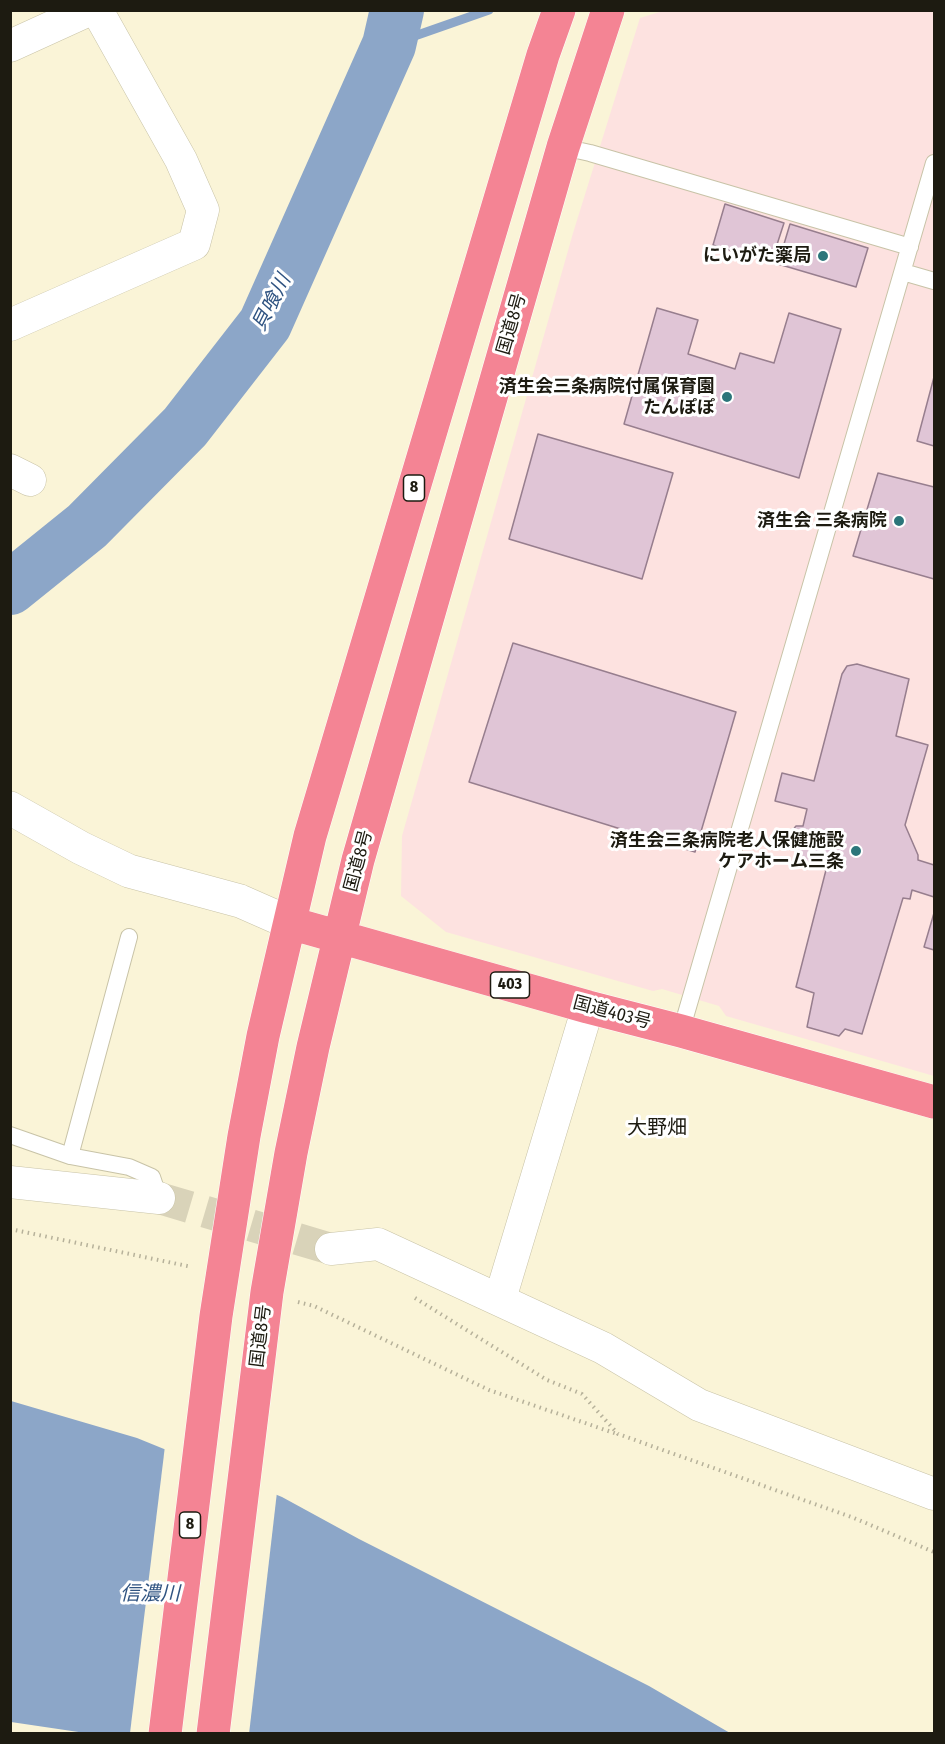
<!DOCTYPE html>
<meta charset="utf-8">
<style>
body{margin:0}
#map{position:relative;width:945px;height:1744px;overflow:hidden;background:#faf4d7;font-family:"Fira Sans Condensed",sans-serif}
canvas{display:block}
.frame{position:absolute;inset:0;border:12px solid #1d1b11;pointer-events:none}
</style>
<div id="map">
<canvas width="945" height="1744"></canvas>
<div class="frame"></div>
</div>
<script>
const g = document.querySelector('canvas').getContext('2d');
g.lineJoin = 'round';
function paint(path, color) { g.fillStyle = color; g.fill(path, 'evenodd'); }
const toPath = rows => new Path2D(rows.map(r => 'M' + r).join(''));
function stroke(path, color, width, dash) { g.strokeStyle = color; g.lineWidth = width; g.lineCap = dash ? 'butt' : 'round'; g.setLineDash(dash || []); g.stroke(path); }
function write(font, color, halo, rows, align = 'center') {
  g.font = font + ' "Fira Sans Condensed","Noto Sans JP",sans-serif'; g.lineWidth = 6; g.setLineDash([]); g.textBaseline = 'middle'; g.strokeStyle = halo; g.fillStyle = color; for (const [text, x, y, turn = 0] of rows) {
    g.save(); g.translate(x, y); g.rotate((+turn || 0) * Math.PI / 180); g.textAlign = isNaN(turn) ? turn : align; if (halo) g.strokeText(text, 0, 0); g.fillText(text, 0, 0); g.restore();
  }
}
paint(toPath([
 [666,10,934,11,934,1076,726,1016,719,1006,662,989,653,991,446,932,401,896,402,836,573,233,640,18]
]), '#fde2e0');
paint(toPath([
 [11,1401,137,1438,282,1497,359,1539,649,1686,730,1733,92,1734,11,1722]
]), '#8ca6c8');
paint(toPath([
 [165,1446,277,1492,249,1734,130,1733]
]), '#faf4d7');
stroke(toPath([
 [389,45,489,10]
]), '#8ca6c8', 9);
stroke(toPath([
 [10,588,87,526,185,427,265,324,389,45,397,10]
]), '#8ca6c8', 54);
const building = toPath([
 [725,204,784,223,771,263,713,245,725,204],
 [790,224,868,248,856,287,778,264,790,224],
 [657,308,698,320,688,354,735,369,740,353,774,363,789,313,841,329,799,478,624,424,657,308],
 [934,377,934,446,917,441,934,377],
 [538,434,673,473,642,579,509,539,538,434],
 [878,473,934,487,934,579,853,556,878,473],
 [513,643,736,712,695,852,469,782,513,643],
 [857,664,909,679,896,736,928,745,905,825,918,855,918,860,934,865,934,897,912,890,910,899,903,898,862,1034,845,1029,839,1036,807,1027,814,993,796,987,826,870,802,861,794,847,791,832,796,826,803,826,807,809,775,801,782,773,814,781,842,674,847,666,857,664],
 [934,913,934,950,924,947,934,913]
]);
paint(building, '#e0c5d6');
stroke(building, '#977e8e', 1.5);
stroke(toPath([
 [159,1198,331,1249]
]), '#d9d3b9', 32, [32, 16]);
const lane = toPath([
 [563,147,590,153,910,247],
 [903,272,934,281],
 [681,1031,934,163],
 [10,1135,70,1156,129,1167,152,1177,159,1198],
 [70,1156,129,937]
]);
const street = toPath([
 [10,46,89,10],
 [10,325,194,244,203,210,181,160,97,10],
 [10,470,30,480],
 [10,1182,159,1198],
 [331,1249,378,1244,603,1348,699,1405,934,1494],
 [500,1299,588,1007]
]);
const secondary = toPath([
 [10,808,81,848,129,871,240,901,290,923]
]);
const highway = toPath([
 [290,923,588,1007,681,1031,934,1102],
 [165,1734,216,1316,244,1136,263,1036,310,836,543,55,559,10],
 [213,1734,267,1292,291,1153,313,1047,358,860,563,147,608,10]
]);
stroke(lane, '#c8c3a7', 18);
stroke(street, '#c8c3a7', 33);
stroke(secondary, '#c8c3a7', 34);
stroke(highway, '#fff', 34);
stroke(toPath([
 [10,1229,192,1267],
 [415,1298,547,1380,582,1394,618,1434,854,1518,934,1552],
 [298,1302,314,1306,489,1390,617,1434]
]), '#b6b19a', 4, [1.5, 4.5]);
stroke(lane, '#fff', 16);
stroke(street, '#fff', 32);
stroke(secondary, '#fff', 33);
stroke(highway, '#f48494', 33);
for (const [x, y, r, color] of [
 [823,256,6,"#2b757a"],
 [727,397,6,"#2b757a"],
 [899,521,6,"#2b757a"],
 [856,851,6,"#2b757a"]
]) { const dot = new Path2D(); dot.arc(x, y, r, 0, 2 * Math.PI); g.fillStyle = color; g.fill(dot); stroke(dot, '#fff', 2); }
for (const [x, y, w] of [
 [414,488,21],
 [510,985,39],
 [190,1525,21]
]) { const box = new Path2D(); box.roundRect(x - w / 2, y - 13, w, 26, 4.5); g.fillStyle = '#fff'; g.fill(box); stroke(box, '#1d1b11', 1.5); }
write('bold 16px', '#1d1b11', null, [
 ["8",414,488],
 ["403",510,985],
 ["8",190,1525]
]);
write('bold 18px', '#1d1b11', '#fff', [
 ["にいがた薬局",811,256],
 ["済生会三条病院付属保育園",715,387],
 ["たんぽぽ",715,408],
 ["済生会 三条病院",887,521],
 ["済生会三条病院老人保健施設",844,841],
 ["ケアホーム三条",844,862]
], 'right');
write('18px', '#1d1b11', '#fff', [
 ["国道8号",512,324,-74],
 ["国道8号",359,861,-75],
 ["国道403号",612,1013,15],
 ["国道8号",261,1336,-83]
]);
write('italic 20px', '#305482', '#fff', [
 ["貝喰川",272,303,-63],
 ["信濃川",150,1594]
]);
write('20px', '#1d1b11', '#fff', [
 ["大野畑",657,1128]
]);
</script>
